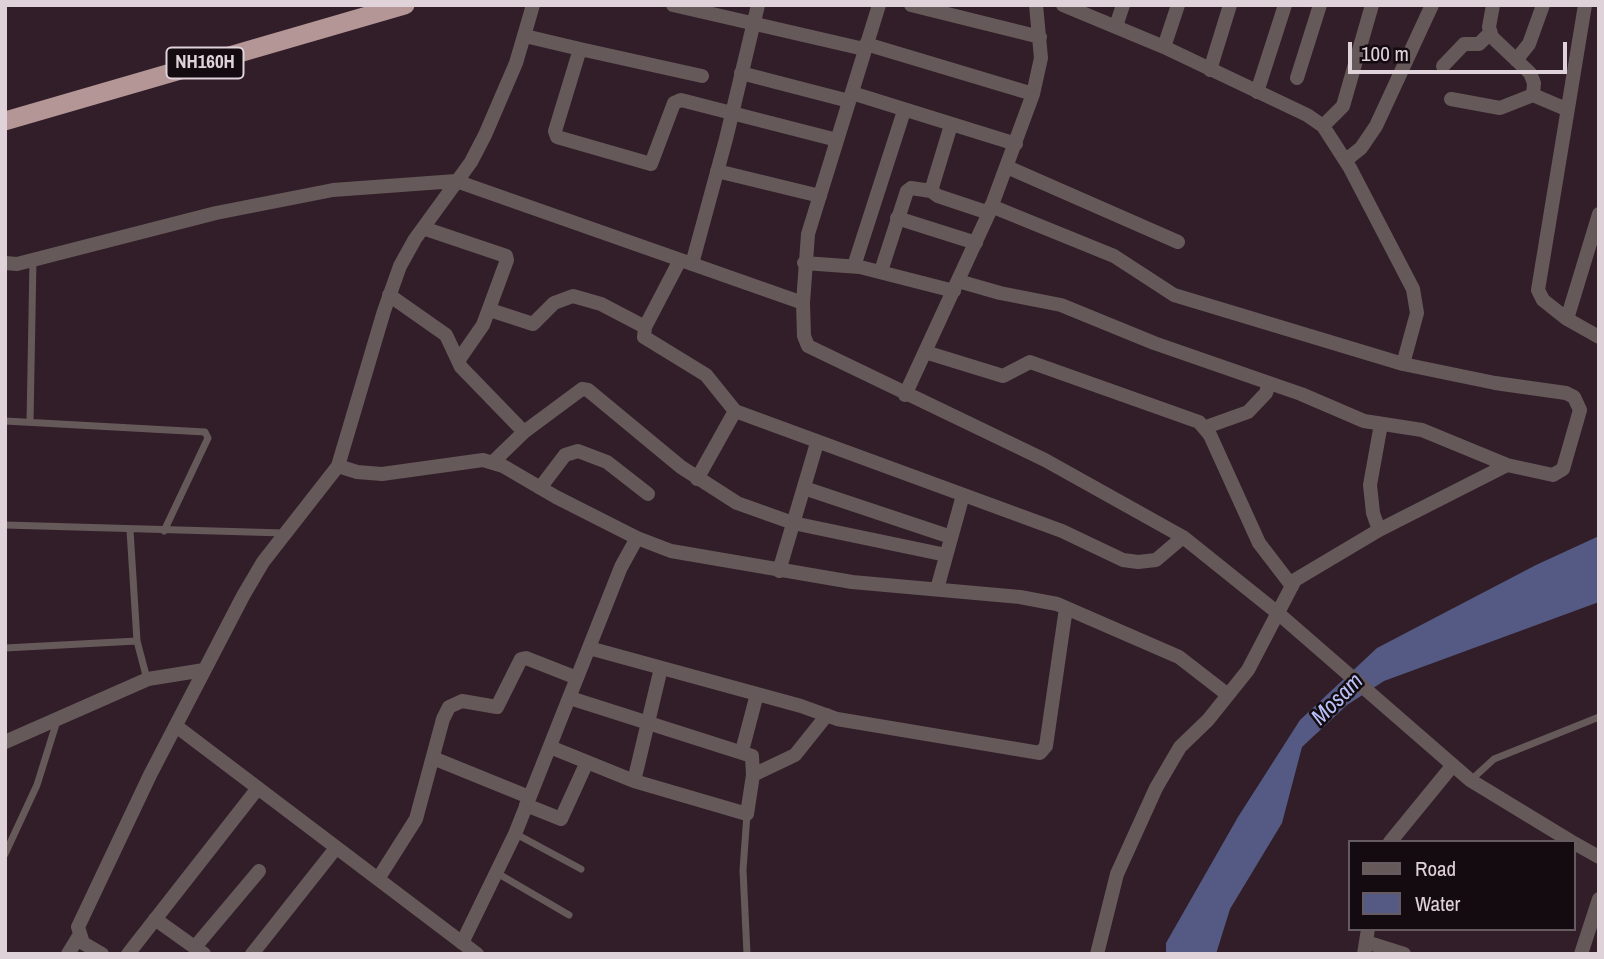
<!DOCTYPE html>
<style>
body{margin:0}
#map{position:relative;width:1604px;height:959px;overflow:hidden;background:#321e29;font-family:"Archivo Narrow",sans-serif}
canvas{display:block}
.frame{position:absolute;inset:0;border:7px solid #e0d2d9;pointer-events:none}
.legend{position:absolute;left:1348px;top:840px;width:228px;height:91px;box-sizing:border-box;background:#140b10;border:2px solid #665b60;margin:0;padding:9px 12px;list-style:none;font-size:21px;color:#e0d2d9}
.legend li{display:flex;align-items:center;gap:14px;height:35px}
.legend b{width:35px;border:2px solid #665b60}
.scale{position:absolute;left:1348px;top:42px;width:219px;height:32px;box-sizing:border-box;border:4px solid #e0d2d9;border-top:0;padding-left:9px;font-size:21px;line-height:24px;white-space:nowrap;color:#e0d2d9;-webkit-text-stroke:5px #140b10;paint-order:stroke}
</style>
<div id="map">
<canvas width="1604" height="959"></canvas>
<div class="frame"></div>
<ul class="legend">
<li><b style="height:9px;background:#665959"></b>Road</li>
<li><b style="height:19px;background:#545a83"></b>Water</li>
</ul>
<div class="scale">100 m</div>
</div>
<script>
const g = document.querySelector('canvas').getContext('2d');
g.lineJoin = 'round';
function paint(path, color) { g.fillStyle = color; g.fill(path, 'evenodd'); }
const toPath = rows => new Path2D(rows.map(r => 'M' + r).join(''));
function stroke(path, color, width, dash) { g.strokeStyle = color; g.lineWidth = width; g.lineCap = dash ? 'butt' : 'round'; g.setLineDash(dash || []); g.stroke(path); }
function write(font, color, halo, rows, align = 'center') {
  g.font = font + ' "Archivo Narrow",sans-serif'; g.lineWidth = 5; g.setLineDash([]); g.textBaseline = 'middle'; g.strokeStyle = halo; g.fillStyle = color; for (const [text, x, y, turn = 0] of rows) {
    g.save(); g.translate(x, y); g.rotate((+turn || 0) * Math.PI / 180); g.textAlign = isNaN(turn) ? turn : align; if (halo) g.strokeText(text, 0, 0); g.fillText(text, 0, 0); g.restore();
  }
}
paint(toPath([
 [1599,536,1599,602,1384,681,1347,705,1302,747,1282,823,1230,909,1216,954,1166,954,1166,943,1238,817,1300,720,1377,648,1536,565]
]), '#545a83');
stroke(toPath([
 [5,421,205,432,208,438,164,531],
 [30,422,33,260],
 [5,525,284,533],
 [130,530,137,641,147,679],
 [5,648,137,641],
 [1471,780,1494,759,1599,717],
 [747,814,743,870,747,954],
 [516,834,581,869],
 [5,854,37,785,57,721],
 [497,873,569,915]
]), '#665959', 7);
stroke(toPath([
 [673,5,864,49],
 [911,5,1040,37],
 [1063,5,1164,47,1307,115,1323,126,1350,168,1413,289,1417,313,1403,364],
 [1493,5,1489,27,1492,37,1530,73,1534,83,1533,95,1566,109],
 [1585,5,1538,290,1543,300,1567,319,1599,337],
 [1116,26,1123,5],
 [525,36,580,49,555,131,557,137,651,164,674,103,681,100,837,140],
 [866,44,1033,94],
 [1164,47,1178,5],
 [580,49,702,76],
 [1516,60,1529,44,1543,5],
 [1443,66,1464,44,1479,44,1490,33],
 [1210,70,1230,5],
 [741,73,849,101],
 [1297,78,1320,5],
 [1257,92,1285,5],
 [852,93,1016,144],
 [1451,99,1500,108,1533,95],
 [951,125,931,191,938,196,989,213],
 [1323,126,1343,106,1372,5],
 [1346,160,1361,148,1376,126,1432,5],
 [1007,167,1178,242],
 [717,171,820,196],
 [897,218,976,243],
 [423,228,506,256,507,260,483,325,458,361],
 [680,260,645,327,644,337,706,375,735,411,1062,531,1123,560,1138,562,1156,560,1183,537],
 [5,263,17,264,216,213,333,190,456,181,803,303,804,336,808,346,1045,460,1183,537,1279,614,1470,780,1572,842],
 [804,263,860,267,954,291],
 [692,264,726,139,758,5],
 [854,266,904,111],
 [881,271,907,191,911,188,931,191],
 [958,281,1000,293,1061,305,1154,343,1301,394,1364,421,1422,430,1507,465,1553,475,1563,469,1580,410,1574,397,1566,393,1495,383,1403,364,1174,295,1114,256,991,206],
 [389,295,446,335,461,367,524,432],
 [803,303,808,234,879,5],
 [490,310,533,324,554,303,573,296,601,304,645,327],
 [1567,319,1599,214],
 [925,352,1003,376,1030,362,1199,422,1210,435,1259,543,1292,586],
 [905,395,989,213,1033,94,1041,58,1036,5],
 [1206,427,1248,412,1266,393,1269,383],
 [493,462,524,432,582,389,588,390,681,467,737,503,793,523,946,555],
 [338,466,357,472,382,474,483,460,503,466,556,497,637,538,671,551,852,582,1020,597,1057,604,1179,657,1228,695],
 [697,479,735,411],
 [540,488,565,455,578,451,607,462,648,494],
 [804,488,951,537],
 [1379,530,1373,513,1370,485,1381,424],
 [779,571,817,443],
 [937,589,963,495],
 [589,648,801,706,837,719,1040,753,1046,746,1066,608],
 [176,726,477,954],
 [5,742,148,679,204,670],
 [550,747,634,781,747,814,753,775,752,756,570,698],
 [742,751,757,694],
 [433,758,529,797],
 [753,775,795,755,827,715],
 [634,781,661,668],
 [526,805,561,819,587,762],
 [1390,842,1453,765],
 [1574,843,1599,857],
 [378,879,416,819,443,719,449,707,462,701,497,707,521,659,526,658,577,678],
 [155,919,204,954],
 [1366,942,1404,954],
 [462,943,515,834,621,567,637,538],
 [195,947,259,871],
 [68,954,79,936],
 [102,954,83,943,78,927,150,775,243,596,263,562,338,466,384,311,400,266,415,239,471,162,485,135,516,63,533,5],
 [128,954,258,788],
 [252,954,336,848],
 [1097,954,1117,874,1156,788,1180,747,1208,720,1248,670,1295,580,1379,530,1507,465],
 [1364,954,1368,929],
 [1581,954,1599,899]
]), '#665959', 14);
stroke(toPath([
 [5,121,405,5]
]), '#b39695', 19);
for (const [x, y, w] of [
 [205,63,77]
]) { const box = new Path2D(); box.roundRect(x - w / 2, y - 15.5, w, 31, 5); g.fillStyle = '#140b10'; g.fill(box); stroke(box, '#e0d2d9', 2); }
write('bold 19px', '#e0d2d9', null, [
 ["NH160H",205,63]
]);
write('italic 23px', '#b8c2f8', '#140b10', [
 ["Mosam",1338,700,-45]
]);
</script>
